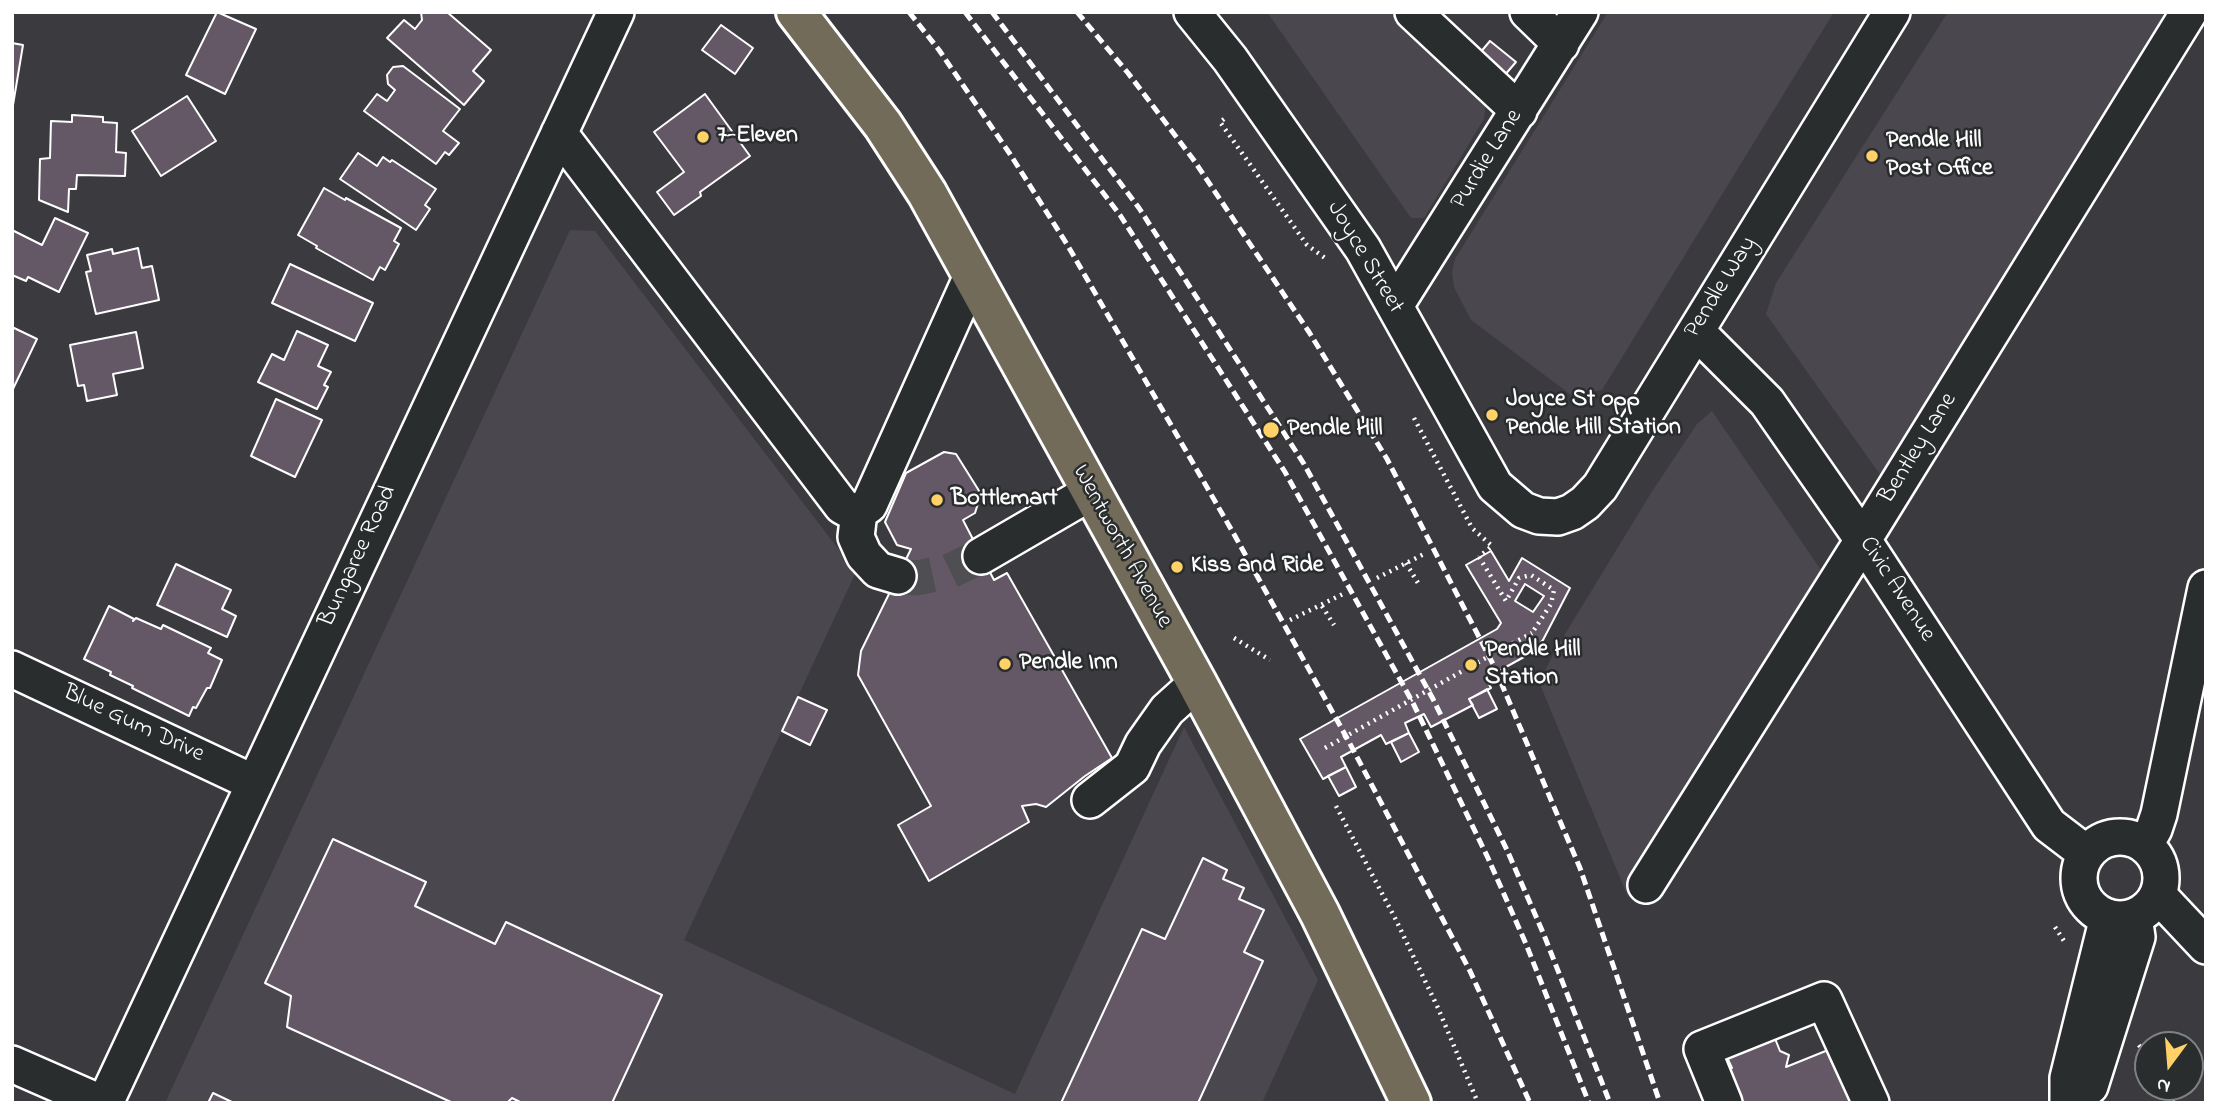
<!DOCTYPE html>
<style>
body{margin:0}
#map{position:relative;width:2218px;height:1115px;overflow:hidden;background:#3b3a3f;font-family:"Indie Flower",sans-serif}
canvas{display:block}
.frame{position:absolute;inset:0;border:14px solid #fff;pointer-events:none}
.north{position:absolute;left:2134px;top:1031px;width:70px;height:70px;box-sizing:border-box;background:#2a2d2e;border:2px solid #7f8182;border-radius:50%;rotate:196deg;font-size:19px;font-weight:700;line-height:28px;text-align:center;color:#fff}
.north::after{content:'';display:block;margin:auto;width:24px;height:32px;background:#ffd166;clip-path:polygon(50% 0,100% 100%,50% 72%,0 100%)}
</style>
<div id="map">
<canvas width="2218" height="1115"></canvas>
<div class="frame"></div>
<div class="north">N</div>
</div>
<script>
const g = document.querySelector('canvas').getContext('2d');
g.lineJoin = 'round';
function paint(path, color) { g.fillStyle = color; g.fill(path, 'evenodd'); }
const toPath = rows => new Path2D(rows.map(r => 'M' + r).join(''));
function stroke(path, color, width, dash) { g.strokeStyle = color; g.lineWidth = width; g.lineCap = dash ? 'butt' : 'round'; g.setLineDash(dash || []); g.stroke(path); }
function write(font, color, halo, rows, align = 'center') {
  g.font = font + ' "Indie Flower",sans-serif'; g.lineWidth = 5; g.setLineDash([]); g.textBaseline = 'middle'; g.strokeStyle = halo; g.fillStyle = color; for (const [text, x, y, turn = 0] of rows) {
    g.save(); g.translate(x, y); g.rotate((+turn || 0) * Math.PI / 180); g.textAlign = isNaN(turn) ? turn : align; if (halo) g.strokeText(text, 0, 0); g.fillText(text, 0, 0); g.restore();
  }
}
paint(toPath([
 [1267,12,1393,12,1486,99,1484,119,1424,218,1411,218],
 [1608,12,1834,12,1602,390,1571,395,1471,320,1454,287,1452,272,1455,259],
 [1948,12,2171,12,1884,480,1766,314,1776,283],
 [570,230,595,231,856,572,684,940,1015,1094,1184,727,1318,980,1262,1103,165,1103],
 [1712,411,1823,573,1628,897,1539,682,1556,649,1651,493,1697,424]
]), '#4b474f');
const building = toPath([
 [217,12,256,29,225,94,186,75,217,12],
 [447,12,491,50,473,71,484,81,464,105,387,38,404,20,415,29,422,20,421,12,447,12],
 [721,25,753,48,735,74,702,50,721,25],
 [1490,41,1516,62,1504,76,1479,54,1490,41],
 [12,43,23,45,12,111,12,43],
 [403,66,460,109,443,131,459,143,449,155,445,152,436,164,364,111,377,94,387,101,395,90,388,84,387,75,393,67,403,66],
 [705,94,750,156,700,192,701,196,674,215,657,192,684,172,654,132,705,94],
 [187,96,216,141,161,176,132,131,187,96],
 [72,115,103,117,103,122,117,123,116,152,126,153,125,176,77,175,76,189,69,189,68,212,39,200,40,159,50,158,51,121,72,122,72,115],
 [358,153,377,166,383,157,390,162,392,160,436,189,425,205,430,209,416,230,340,179,358,153],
 [324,188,345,200,346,198,401,228,394,241,399,244,385,270,380,267,373,280,316,248,317,246,298,235,324,188],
 [55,218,88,233,59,292,28,277,26,281,12,275,12,230,42,245,55,218],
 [138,248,142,268,152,266,159,300,96,314,86,272,91,271,87,255,112,249,113,254,138,248],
 [290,264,373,303,355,341,272,303,290,264],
 [12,327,37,339,12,391,12,327],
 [297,331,328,345,318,366,331,372,324,385,328,387,317,409,258,382,272,354,284,360,297,331],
 [136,332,143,368,113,374,117,395,87,401,84,385,78,386,70,345,136,332],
 [276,399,322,420,295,477,251,456,276,399],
 [944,452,956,454,981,494,975,513,963,520,994,580,1007,573,1112,758,1085,776,1046,807,1036,804,1022,806,1029,822,929,881,898,825,931,806,858,675,861,651,911,549,897,545,885,522,906,473,944,452],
 [1491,551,1509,581,1522,558,1570,588,1543,640,1533,652,1486,678,1491,688,1469,699,1473,705,1431,727,1424,714,1405,723,1409,733,1386,744,1381,735,1341,757,1346,767,1323,779,1300,739,1497,629,1501,623,1466,565,1491,551],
 [176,564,231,590,222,609,236,616,227,637,157,605,176,564],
 [1525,584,1544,596,1533,612,1515,601,1525,584],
 [109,606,134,619,133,621,136,618,161,629,163,625,211,648,208,653,222,660,210,688,207,688,196,708,193,707,189,716,132,688,133,686,110,675,111,672,84,659,109,606],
 [1487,689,1497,709,1479,718,1469,699,1487,689],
 [798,697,827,710,810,745,782,731,798,697],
 [1409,733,1419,752,1401,762,1391,742,1409,733],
 [1346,767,1356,787,1339,796,1328,776,1346,767],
 [333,839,426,882,415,906,495,944,506,922,662,995,612,1103,522,1103,512,1098,507,1103,453,1103,287,1027,291,996,265,983,333,839],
 [1203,858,1227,870,1223,879,1244,888,1239,899,1264,910,1244,952,1263,961,1198,1103,1061,1103,1142,929,1165,939,1203,858],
 [1774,1036,1780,1051,1789,1055,1786,1067,1838,1046,1862,1103,1730,1103,1718,1074,1732,1068,1724,1051,1774,1036],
 [213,1093,234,1103,208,1103,213,1093]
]);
paint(building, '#645867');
stroke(building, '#fff', 2);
stroke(toPath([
 [898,576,917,578,950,571,981,556]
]), '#4f4e52', 35, [35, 18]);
const minor = toPath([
 [1192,12,1230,59,1363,249,1495,486,1523,510,1539,516,1558,517,1572,512,1585,503,1600,487,1892,12],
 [1413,12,1519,111],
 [1528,12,1561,44],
 [559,133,842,506,851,511,859,512,869,505,972,276],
 [1395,306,1580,12],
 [1696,331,1767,402,1863,540,2049,825,2087,854],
 [859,512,856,537,864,555,878,570,898,576],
 [981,556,1091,492],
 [12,669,254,783],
 [1090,800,1132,767,1143,744,1167,710,1197,683],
 '2079 878a41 41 0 1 1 82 0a41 41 0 1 1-82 0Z',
 [2145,845,2154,829,2159,814,2206,588],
 [1646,885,1863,540,2189,12],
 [2158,895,2206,946],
 [12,1064,101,1103],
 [2070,1099,2090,1086,2137,937,2134,917],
 [105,1103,616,12],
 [1724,1103,1702,1049,1824,1000,1871,1103],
 [2068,1103,2068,1078,2108,917]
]);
const major = toPath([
 [796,12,883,125,927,193,1197,683,1320,914,1411,1103]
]);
stroke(minor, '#fff', 40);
stroke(major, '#fff', 44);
stroke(toPath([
 [1224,119,1220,122,1307,245,1325,258],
 [1414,418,1472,528,1492,546,1479,557],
 [1406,563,1418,583],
 [1377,578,1426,553],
 [1322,606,1334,625],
 [1290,620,1345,593],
 [1234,638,1270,660],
 [1500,650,1532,633],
 [1336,806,1396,920,1438,1008,1478,1103],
 [2055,927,2066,944],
 [2139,1045,2148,1059],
 [2166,1087,2177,1103]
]), '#fff', 4.5, [2, 5]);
stroke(minor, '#2a2d2e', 35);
stroke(major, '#726b5a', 38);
stroke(toPath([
 [909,12,939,50,1010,154,1068,246,1235,536,1348,740,1470,971,1530,1103],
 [965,12,1120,215,1285,472,1413,703,1488,858,1526,944,1589,1103],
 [992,12,1139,208,1304,464,1433,699,1507,850,1544,935,1610,1103],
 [1077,12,1128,73,1193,159,1309,332,1387,459,1494,666,1580,868,1660,1103]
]), '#fff', 5, [10, 5]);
stroke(toPath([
 [1479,557,1506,601,1519,578,1531,575,1554,590,1551,604,1532,633],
 [1325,748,1500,650]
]), '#fff', 4.5, [2, 5]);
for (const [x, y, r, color] of [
 [703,137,7,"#ffd166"],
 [1872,156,7,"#ffd166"],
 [1492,415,7,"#ffd166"],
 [1271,430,9,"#ffd166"],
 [937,500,7,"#ffd166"],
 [1177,567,7,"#ffd166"],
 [1005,664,7,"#ffd166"],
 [1471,665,7,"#ffd166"]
]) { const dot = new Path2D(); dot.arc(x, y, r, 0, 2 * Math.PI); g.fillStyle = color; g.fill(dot); stroke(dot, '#2a2d2e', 2.5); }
write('bold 24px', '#fff', '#2a2d2e', [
 ["7-Eleven",717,137],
 ["Pendle Hill",1886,142],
 ["Post Office",1886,170],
 ["Joyce St opp",1506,401],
 ["Pendle Hill Station",1506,429],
 ["Pendle Hill",1287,430],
 ["Bottlemart",951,500],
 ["Kiss and Ride",1191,567],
 ["Pendle Hill",1485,651],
 ["Station",1485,679],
 ["Pendle Inn",1019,664]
], 'left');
write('24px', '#fff', '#2a2d2e', [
 ["Purdie Lane",1488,160,-58],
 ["Joyce Street",1364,258,59],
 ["Pendle Way",1722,288,-58],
 ["Bentley Lane",1919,449,-58],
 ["Wentworth Avenue",1121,547,61],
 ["Bungaree Road",359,557,-65],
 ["Civic Avenue",1896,590,57],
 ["Blue Gum Drive",133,725,25]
]);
</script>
